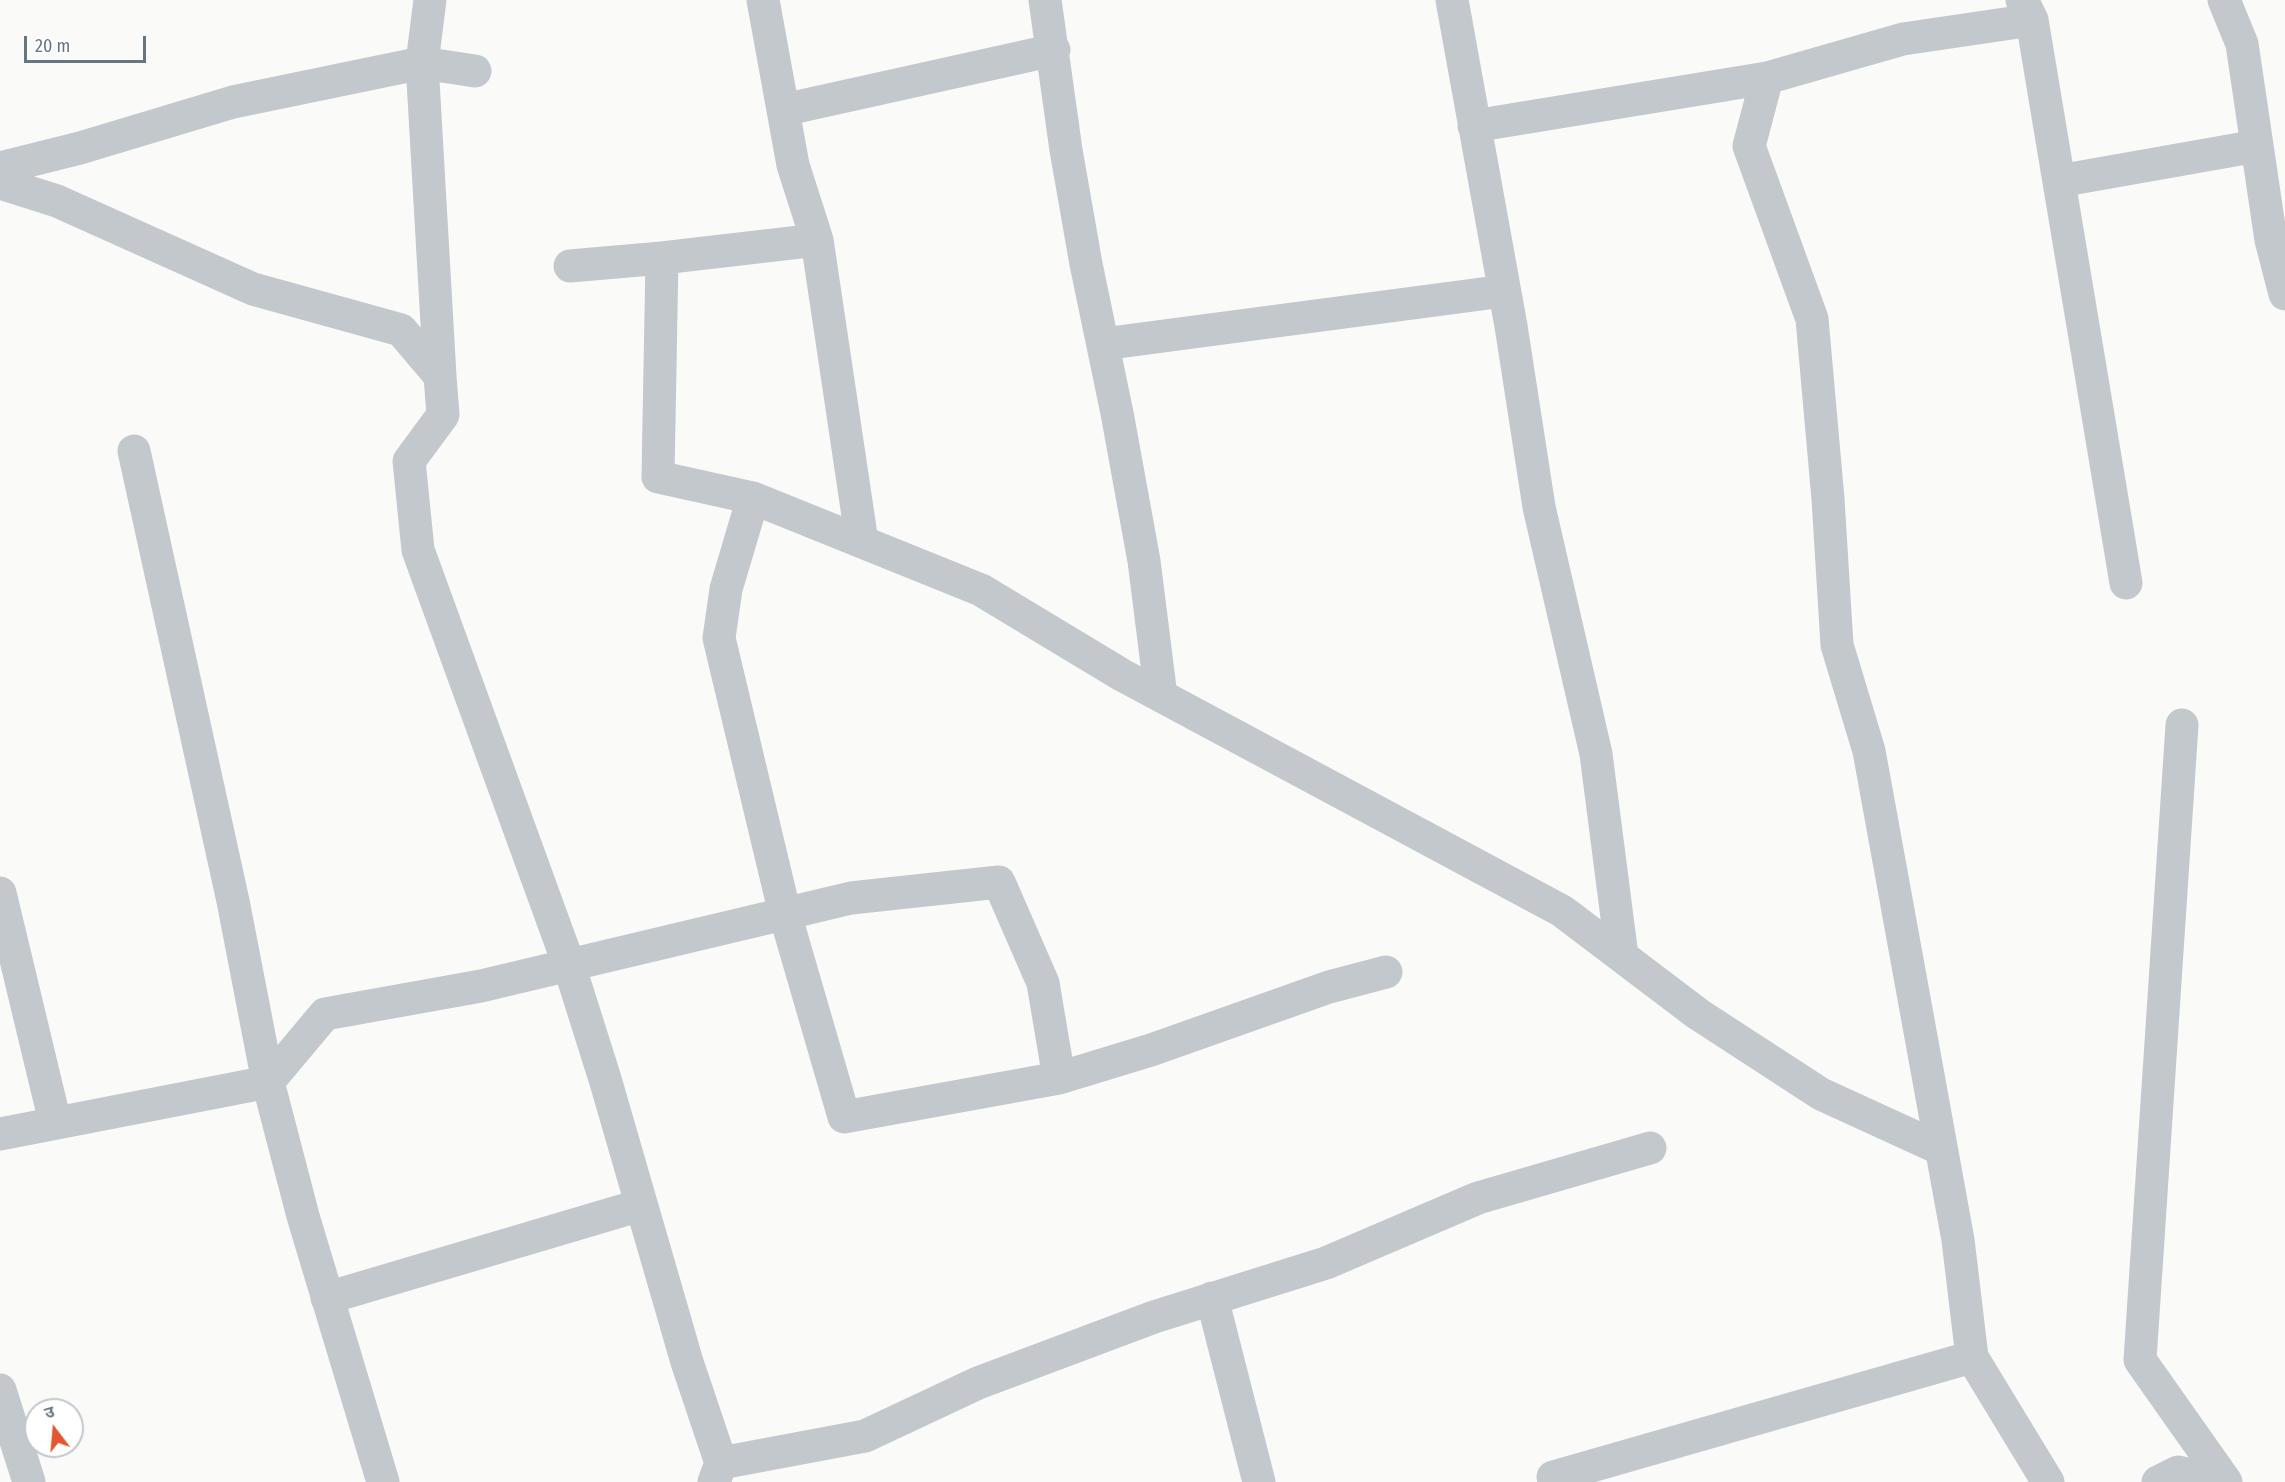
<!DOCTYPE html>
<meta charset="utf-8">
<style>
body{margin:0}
#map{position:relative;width:2285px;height:1482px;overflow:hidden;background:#fafaf8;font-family:"Fira Sans Condensed","Noto Sans Devanagari",sans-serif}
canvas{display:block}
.north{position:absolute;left:24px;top:1398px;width:60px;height:60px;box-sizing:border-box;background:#fff;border:2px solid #c1c8cd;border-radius:50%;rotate:344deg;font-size:16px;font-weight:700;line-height:24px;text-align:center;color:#657683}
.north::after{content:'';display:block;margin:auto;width:21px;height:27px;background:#e4572e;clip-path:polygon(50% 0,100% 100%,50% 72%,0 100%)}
.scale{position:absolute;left:24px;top:36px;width:122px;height:27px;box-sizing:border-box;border:3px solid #657683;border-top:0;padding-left:8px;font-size:18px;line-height:21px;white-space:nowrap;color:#657683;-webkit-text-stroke:4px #fff;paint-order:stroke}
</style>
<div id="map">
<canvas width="2285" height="1482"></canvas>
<div class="north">उ</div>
<div class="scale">20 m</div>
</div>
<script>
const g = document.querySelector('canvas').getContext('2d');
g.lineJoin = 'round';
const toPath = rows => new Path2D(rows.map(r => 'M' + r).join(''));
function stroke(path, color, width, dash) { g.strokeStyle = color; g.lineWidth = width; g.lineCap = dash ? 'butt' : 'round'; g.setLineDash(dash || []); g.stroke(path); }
stroke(toPath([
 [430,0,422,63,440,376],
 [763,0,793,165,817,240,662,258,658,477,753,498,981,590,1122,675,1562,911,1698,1014,1821,1094,1941,1149],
 [1045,0,1066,150,1086,264,1117,413,1144,561,1161,696],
 [1452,0,1511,326,1539,507,1596,754,1622,956],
 [2022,0,2032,20,2126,583],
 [2224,0,2242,44,2271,240,2285,294],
 [2032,20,1903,39,1767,78,1749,146,1812,319,1828,499,1837,645,1869,751,1958,1240,1972,1357,2048,1482],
 [783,110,1054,50],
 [1474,126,1767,78],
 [0,168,80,148,233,102,422,63,475,71],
 [2059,181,2257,146],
 [0,183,57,201,253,289,401,330,440,376,443,415,409,461,418,550,569,965,605,1079,687,1362,721,1463,714,1482],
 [817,240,862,542],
 [570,266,662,258],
 [1103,344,1504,291],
 [753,498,726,589,719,638,785,914,844,1117,1059,1078],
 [2182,725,2140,1360,2226,1482],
 [0,893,55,1122],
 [0,1134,268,1082,233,901,134,451],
 [327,1298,641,1205],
 [1212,1298,1259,1482],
 [0,1390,29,1482],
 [721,1463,865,1436,978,1383,1154,1317,1326,1263,1478,1198,1650,1148],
 [1553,1477,1972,1357],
 [383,1482,303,1216,268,1082,325,1014,481,986,851,898,999,882,1043,983,1059,1078,1151,1050,1329,987,1386,972],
 [2158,1482,2178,1472,2216,1482]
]), '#c3c8cc', 33);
</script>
